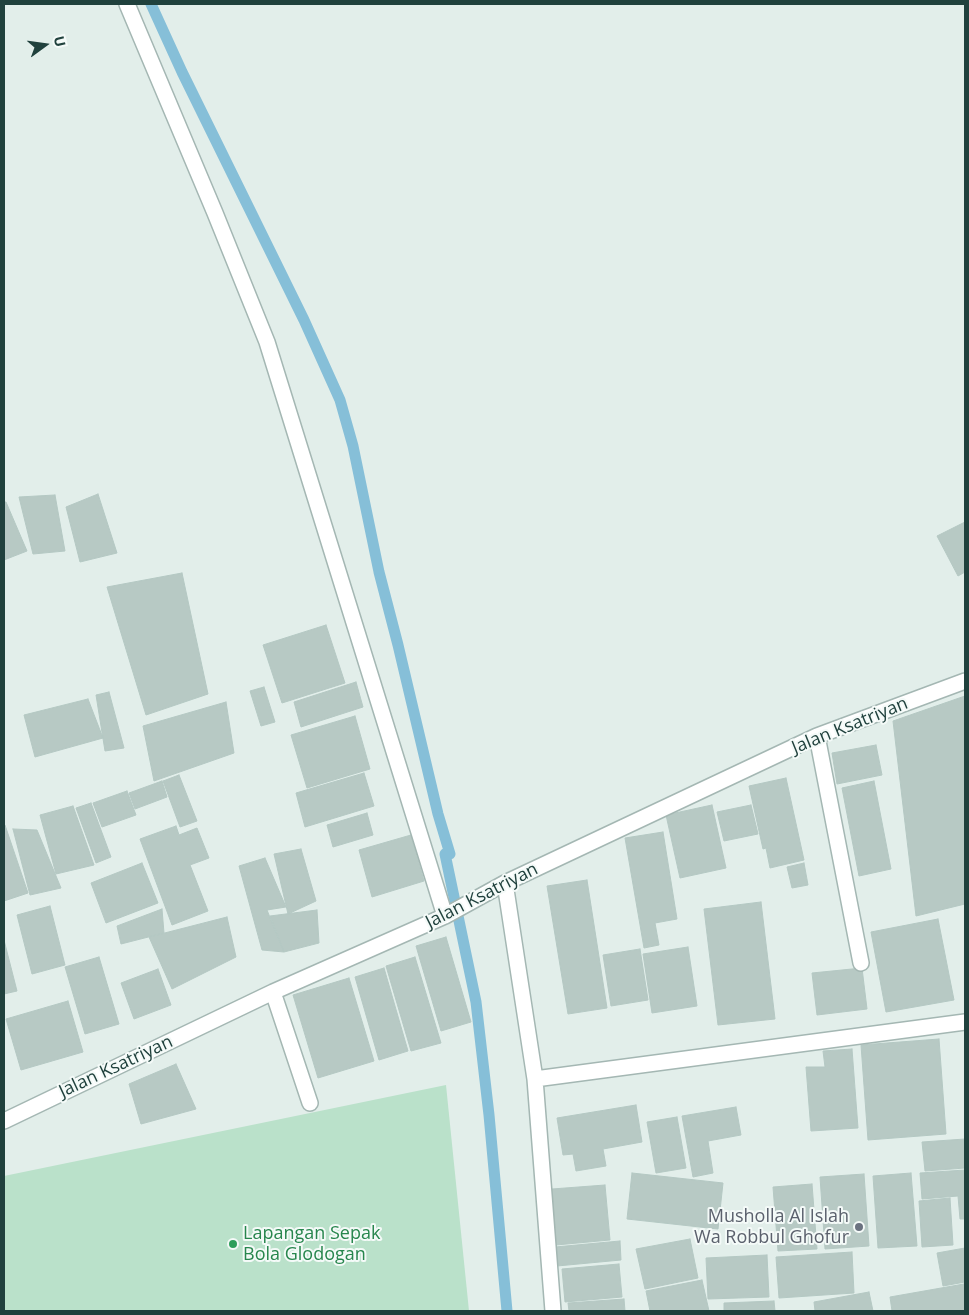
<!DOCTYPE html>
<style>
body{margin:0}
#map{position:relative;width:969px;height:1315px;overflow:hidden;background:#e2eeea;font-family:"Open Sans",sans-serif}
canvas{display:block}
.frame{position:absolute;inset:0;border:5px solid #20413d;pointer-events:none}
.north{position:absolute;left:20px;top:20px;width:50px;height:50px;-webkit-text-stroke:4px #f4faf8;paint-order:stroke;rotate:76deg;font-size:14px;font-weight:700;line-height:20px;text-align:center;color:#20413d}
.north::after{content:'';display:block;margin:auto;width:18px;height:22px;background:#20413d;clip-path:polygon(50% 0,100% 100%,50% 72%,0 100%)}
</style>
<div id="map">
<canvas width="969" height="1315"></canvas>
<div class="frame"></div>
<div class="north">U</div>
</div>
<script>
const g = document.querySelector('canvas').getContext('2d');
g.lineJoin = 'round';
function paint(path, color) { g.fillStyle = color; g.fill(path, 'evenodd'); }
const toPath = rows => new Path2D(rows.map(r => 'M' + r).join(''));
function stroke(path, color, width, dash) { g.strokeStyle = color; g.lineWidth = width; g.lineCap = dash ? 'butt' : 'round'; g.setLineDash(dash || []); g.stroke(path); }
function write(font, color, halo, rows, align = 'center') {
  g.font = font + ' "Open Sans",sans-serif'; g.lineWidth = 4; g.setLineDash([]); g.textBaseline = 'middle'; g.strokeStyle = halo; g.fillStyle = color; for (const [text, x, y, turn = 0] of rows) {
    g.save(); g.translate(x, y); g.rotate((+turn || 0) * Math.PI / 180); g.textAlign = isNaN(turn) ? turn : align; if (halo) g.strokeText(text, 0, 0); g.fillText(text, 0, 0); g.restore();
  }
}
paint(toPath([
 [446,1085,469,1311,4,1311,4,1176]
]), '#bae1ca');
stroke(toPath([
 [151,4,182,72,304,320,340,400,353,446,379,572,398,645,438,814,450,854],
 [445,854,476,1002,489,1115,507,1311]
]), '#86bfd8', 11);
const building = toPath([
 [98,494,117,553,80,562,66,507,98,494],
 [55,495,65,551,33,554,19,497,55,495],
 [4,502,6,502,27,551,4,560,4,502],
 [965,522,965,572,958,576,937,536,965,522],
 [182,573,208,694,146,715,107,587,182,573],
 [326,625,345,683,282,703,263,645,326,625],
 [356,682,363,707,301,727,294,702,356,682],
 [264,687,275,722,261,726,250,691,264,687],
 [109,692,124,748,105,751,96,695,109,692],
 [965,696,965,904,916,916,893,721,965,696],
 [88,699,103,738,35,757,24,715,88,699],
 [226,702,234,753,154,781,143,726,226,702],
 [355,716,370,769,307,788,291,735,355,716],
 [876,745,882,775,837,784,832,753,876,745],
 [364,773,374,806,305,827,296,793,364,773],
 [179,775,197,821,180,827,163,781,179,775],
 [786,778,804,860,770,868,766,848,763,849,749,786,786,778],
 [162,781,167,797,135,809,129,793,162,781],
 [874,781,891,869,859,876,842,788,874,781],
 [127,791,136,815,102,827,93,803,127,791],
 [91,803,111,857,96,863,76,808,91,803],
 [712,805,726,868,680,878,666,815,712,805],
 [751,805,758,834,724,841,717,812,751,805],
 [73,806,94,865,56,874,40,815,73,806],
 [367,813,373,835,333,847,327,825,367,813],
 [4,825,5,825,28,893,4,901,4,825],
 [176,826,179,835,197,828,209,858,190,865,208,911,172,925,140,839,176,826],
 [13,829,37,830,61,888,30,895,13,829],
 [663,832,677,919,655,923,659,945,644,948,625,838,663,832],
 [411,835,424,881,372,897,359,850,411,835],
 [301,849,316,901,288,914,274,854,301,849],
 [265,858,286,907,267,910,284,952,262,950,239,866,265,858],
 [142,863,158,903,106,923,91,883,142,863],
 [804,863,808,885,792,888,787,867,804,863],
 [587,880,607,1008,568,1014,547,886,587,880],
 [761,902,775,1019,718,1025,704,909,761,902],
 [50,906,65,965,32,974,17,915,50,906],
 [162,909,164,933,121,944,117,926,162,909],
 [317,910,319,943,284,952,270,916,317,910],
 [227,917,236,957,172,989,149,937,227,917],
 [938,919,954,1000,886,1012,871,932,938,919],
 [446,937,471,1022,441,1031,416,946,446,937],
 [4,940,17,991,4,994,4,940],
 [688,947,697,1006,652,1013,643,954,688,947],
 [640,949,648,1000,611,1006,603,955,640,949],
 [99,957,119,1024,85,1034,65,967,99,957],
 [415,957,441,1043,411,1051,386,966,415,957],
 [384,968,408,1051,379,1060,355,977,384,968],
 [862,968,867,1009,817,1015,812,973,862,968],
 [158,969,171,1005,134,1019,121,983,158,969],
 [349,978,374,1061,318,1078,293,995,349,978],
 [68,1001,83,1052,21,1070,6,1019,68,1001],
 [939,1039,946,1134,868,1140,861,1045,939,1039],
 [852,1049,858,1128,811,1131,806,1067,825,1067,823,1051,852,1049],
 [176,1064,196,1109,141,1124,129,1084,176,1064],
 [636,1105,642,1142,603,1149,606,1166,576,1171,573,1154,563,1155,557,1118,636,1105],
 [736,1107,741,1135,708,1141,713,1173,693,1177,682,1116,736,1107],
 [677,1117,686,1168,656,1173,647,1122,677,1117],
 [965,1139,965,1168,925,1171,922,1142,965,1139],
 [965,1170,965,1219,960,1219,958,1196,922,1199,920,1173,965,1170],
 [632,1173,723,1183,718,1229,627,1219,632,1173],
 [911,1173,917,1246,878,1248,873,1176,911,1173],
 [864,1174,869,1246,825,1249,820,1177,864,1174],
 [812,1184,817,1249,778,1251,773,1187,812,1184],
 [605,1185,610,1240,556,1245,552,1189,605,1185],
 [950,1198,953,1245,922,1247,919,1201,950,1198],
 [690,1239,698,1278,645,1289,636,1249,690,1239],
 [620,1241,621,1260,557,1266,555,1247,620,1241],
 [965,1248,965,1282,943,1286,937,1253,965,1248],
 [852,1252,854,1293,779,1298,776,1257,852,1252],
 [767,1255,769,1297,708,1299,706,1258,767,1255],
 [619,1264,622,1297,565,1302,562,1269,619,1264],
 [702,1280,709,1311,650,1311,646,1291,702,1280],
 [964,1284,965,1294,965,1311,892,1311,890,1297,964,1284],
 [869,1292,873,1311,815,1311,814,1302,869,1292],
 [624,1299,625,1311,569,1311,568,1303,624,1299],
 [774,1301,775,1311,724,1311,724,1303,774,1301]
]);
paint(building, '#b7c9c4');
stroke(building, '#b4c8c3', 1);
const minor = toPath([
 [127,4,215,213,267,342,445,916],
 [817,736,861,963],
 [505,883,535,1079,553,1311],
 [273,992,310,1103],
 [535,1079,965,1022],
 [4,1121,273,992,445,916,505,883,817,736,965,681]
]);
stroke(minor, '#a4b7b3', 18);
stroke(minor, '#fff', 15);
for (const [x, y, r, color] of [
 [859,1227,5,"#6b7280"],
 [233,1244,5,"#2e9e5b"]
]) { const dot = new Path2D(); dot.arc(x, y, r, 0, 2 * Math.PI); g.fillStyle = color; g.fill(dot); stroke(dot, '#f4faf8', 2); }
write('18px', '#20413d', '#f4faf8', [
 ["Jalan Ksatriyan",850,726,-22],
 ["Jalan Ksatriyan",482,896,-27],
 ["Jalan Ksatriyan",116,1067,-25]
]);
write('18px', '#5b616d', '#f4faf8', [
 ["Musholla Al Islah",849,1217],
 ["Wa Robbul Ghofur",849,1238]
], 'right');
write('18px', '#27864d', '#f4faf8', [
 ["Lapangan Sepak",243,1234],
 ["Bola Glodogan",243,1255]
], 'left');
</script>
